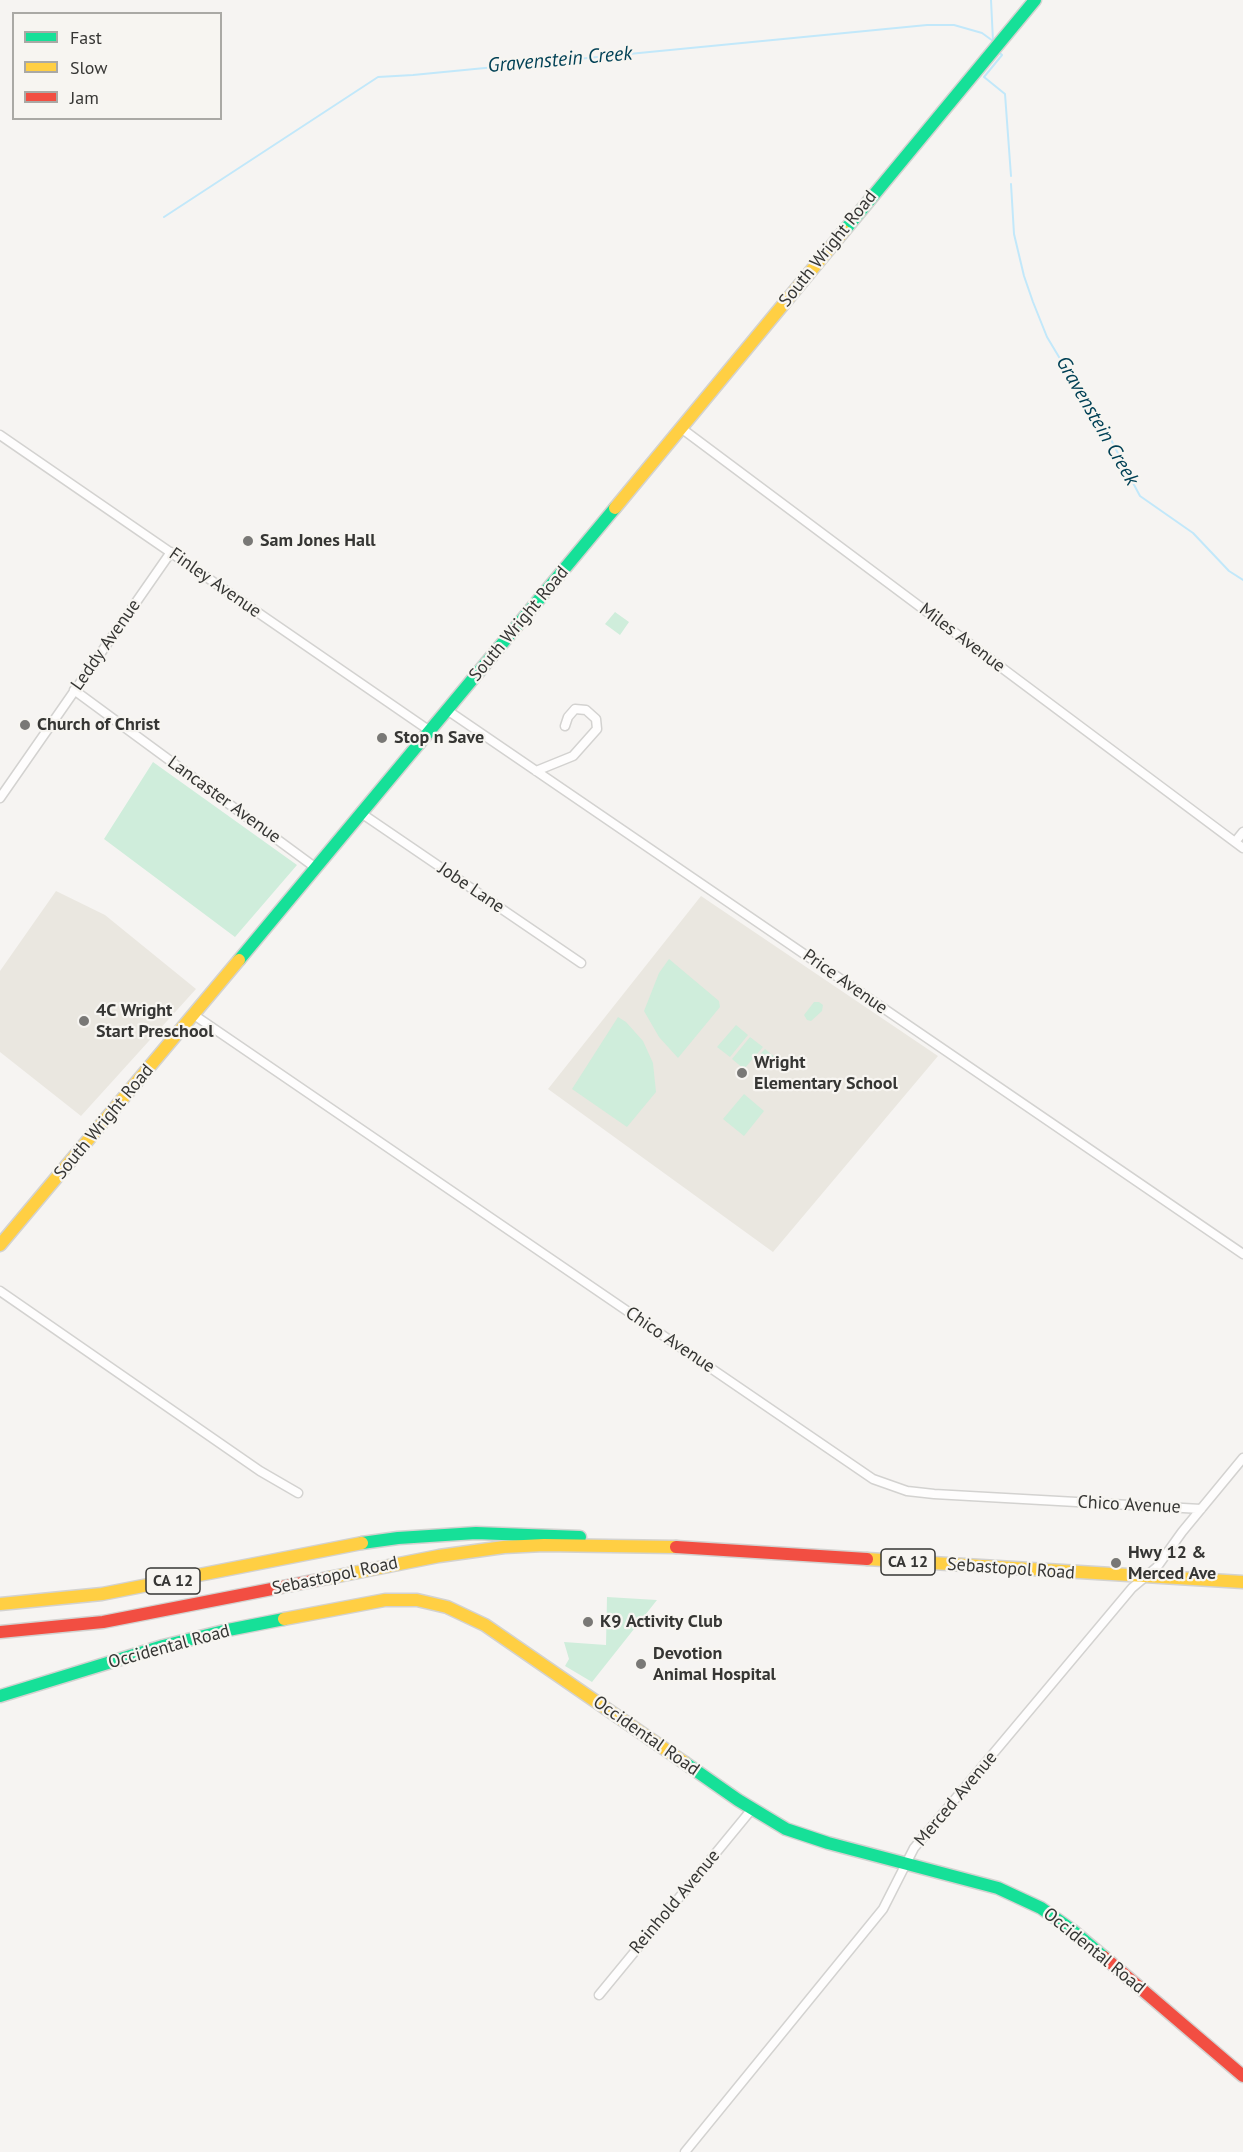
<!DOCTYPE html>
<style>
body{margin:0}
#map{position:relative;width:1243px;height:2152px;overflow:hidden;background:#f6f4f2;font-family:"PT Sans",sans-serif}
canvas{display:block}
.legend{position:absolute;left:12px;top:12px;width:210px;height:108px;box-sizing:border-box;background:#f7f5f1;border:2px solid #aaa9a5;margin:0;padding:8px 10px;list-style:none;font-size:18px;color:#363634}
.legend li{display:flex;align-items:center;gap:12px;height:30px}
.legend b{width:30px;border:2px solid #aaa9a5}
</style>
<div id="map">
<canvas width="1243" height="2152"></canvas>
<ul class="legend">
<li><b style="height:8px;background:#16e098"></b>Fast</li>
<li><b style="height:8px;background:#ffcf43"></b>Slow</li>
<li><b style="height:8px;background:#f24e42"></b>Jam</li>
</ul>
</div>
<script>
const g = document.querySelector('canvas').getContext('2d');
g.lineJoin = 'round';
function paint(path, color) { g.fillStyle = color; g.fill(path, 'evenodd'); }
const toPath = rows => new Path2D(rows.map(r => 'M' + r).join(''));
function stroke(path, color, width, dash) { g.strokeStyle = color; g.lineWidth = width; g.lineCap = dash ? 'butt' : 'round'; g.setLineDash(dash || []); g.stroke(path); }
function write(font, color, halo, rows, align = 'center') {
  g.font = font + ' "PT Sans",sans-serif'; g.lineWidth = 4.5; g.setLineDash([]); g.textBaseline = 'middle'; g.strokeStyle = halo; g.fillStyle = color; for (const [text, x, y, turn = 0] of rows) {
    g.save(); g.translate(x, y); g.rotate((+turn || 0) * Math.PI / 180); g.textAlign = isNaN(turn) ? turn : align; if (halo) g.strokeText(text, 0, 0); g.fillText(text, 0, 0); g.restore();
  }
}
paint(toPath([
 [56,891,105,915,196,989,81,1116,0,1052,0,971],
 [701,896,938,1056,773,1252,548,1089]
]), '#eae7e0');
paint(toPath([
 [615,612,629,622,620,635,605,624],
 [153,762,297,865,235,937,104,839],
 [669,959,719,1001,720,1007,678,1058,659,1037,644,1011,659,973],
 [814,1002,819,1002,823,1005,822,1011,811,1021,807,1020,804,1015],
 [618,1017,626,1022,643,1041,653,1063,656,1092,627,1127,572,1089],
 [736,1025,748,1035,730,1057,717,1047],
 [750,1037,763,1047,744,1069,732,1059],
 [765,1049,777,1059,768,1070,755,1060],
 [744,1094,764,1111,744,1136,723,1119],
 [607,1597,657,1600,592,1682,565,1666,569,1659,564,1642,606,1645]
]), '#cfeddb');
stroke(toPath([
 [991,0,993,41],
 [1000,53,1002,55,984,77,1005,94,1011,176],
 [1011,184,1014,234,1024,276,1033,302,1047,337,1062,362,1099,416,1132,481,1140,496,1193,533,1229,571,1243,580],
 [164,217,378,77,413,75,927,25,954,25,982,33,993,41]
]), '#c2e8fa', 2);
const street = toPath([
 [681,428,1243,848],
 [0,435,430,731],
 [74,690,316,868],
 [447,710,1243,1254],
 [536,771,573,756,597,729,596,719,586,710,575,709,568,717,565,726],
 [0,798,171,552],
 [361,813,581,963],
 [1235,842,1243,832],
 [194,1015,873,1479,907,1491,934,1494,1201,1509],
 [0,1291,260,1471,298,1493],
 [599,1995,752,1809],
 [685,2152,883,1909,914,1848,1132,1588,1157,1567,1182,1532,1243,1458]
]);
const fast = toPath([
 [844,231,1035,0],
 [239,960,615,508],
 [362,1543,398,1538,476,1533,580,1537],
 [0,1696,163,1646,228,1630,284,1619],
 [685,1763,738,1800,786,1829,828,1843,998,1888,1041,1908,1072,1930,1104,1957]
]);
const slow = toPath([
 [615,508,844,231],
 [0,1245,239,960],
 [867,1559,1243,1582],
 [328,1578,439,1556,504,1547,544,1545,676,1547],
 [0,1604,102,1594,362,1543],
 [284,1619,385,1600,417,1600,447,1607,485,1625,685,1763]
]);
const jam = toPath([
 [676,1547,867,1559],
 [0,1632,103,1622,328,1578],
 [1104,1957,1243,2076]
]);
stroke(street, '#d3d2d0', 11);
stroke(fast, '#d3d2d0', 15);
stroke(slow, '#d3d2d0', 15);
stroke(jam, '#d3d2d0', 15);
stroke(street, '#fefdfd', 8);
stroke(fast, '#16e098', 12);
stroke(slow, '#ffcf43', 12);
stroke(jam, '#f24e42', 12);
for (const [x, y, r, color] of [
 [248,541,6,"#797876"],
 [25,725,6,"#797876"],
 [382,738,6,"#797876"],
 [84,1021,6,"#797876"],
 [742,1073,6,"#797876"],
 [1116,1563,6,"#797876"],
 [588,1622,6,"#797876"],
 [641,1664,6,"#797876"]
]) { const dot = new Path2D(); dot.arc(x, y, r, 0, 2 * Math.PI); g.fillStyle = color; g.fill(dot); stroke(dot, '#f7f5f1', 2); }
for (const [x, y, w] of [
 [908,1562,54],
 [173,1581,54]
]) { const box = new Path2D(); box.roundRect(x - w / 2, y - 13, w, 26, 4.5); g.fillStyle = '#f7f5f1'; g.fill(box); stroke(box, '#363634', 1.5); }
write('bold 16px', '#363634', null, [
 ["CA 12",908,1562],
 ["CA 12",173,1581]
]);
write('18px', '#363634', '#f7f5f1', [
 ["South Wright Road",828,249,-51],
 ["Finley Avenue",215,583,35],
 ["South Wright Road",519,624,-50],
 ["Miles Avenue",962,638,37],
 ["Leddy Avenue",106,645,-55],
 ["Lancaster Avenue",224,800,36],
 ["Jobe Lane",471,888,34],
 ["Price Avenue",845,982,35],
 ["South Wright Road",104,1122,-50],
 ["Chico Avenue",670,1340,34],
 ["Chico Avenue",1129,1505,3],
 ["Sebastopol Road",1011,1569,4],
 ["Sebastopol Road",335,1576,-12],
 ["Occidental Road",169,1647,-15],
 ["Occidental Road",646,1736,35],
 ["Merced Avenue",956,1799,-50],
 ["Reinhold Avenue",675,1902,-50],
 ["Occidental Road",1094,1951,39]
]);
write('bold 18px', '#363634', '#f7f5f1', [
 ["Sam Jones Hall",260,541],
 ["Church of Christ",37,725],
 ["Stop n Save",394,738],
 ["4C Wright",96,1011],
 ["Start Preschool",96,1032],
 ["Wright",754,1063],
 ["Elementary School",754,1084],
 ["Hwy 12 &",1128,1553],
 ["Merced Ave",1128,1574],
 ["K9 Activity Club",600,1622],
 ["Devotion",653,1654],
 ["Animal Hospital",653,1675]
], 'left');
write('italic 20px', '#004055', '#f7f5f1', [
 ["Gravenstein Creek",560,60,-5],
 ["Gravenstein Creek",1097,421,60]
]);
</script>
